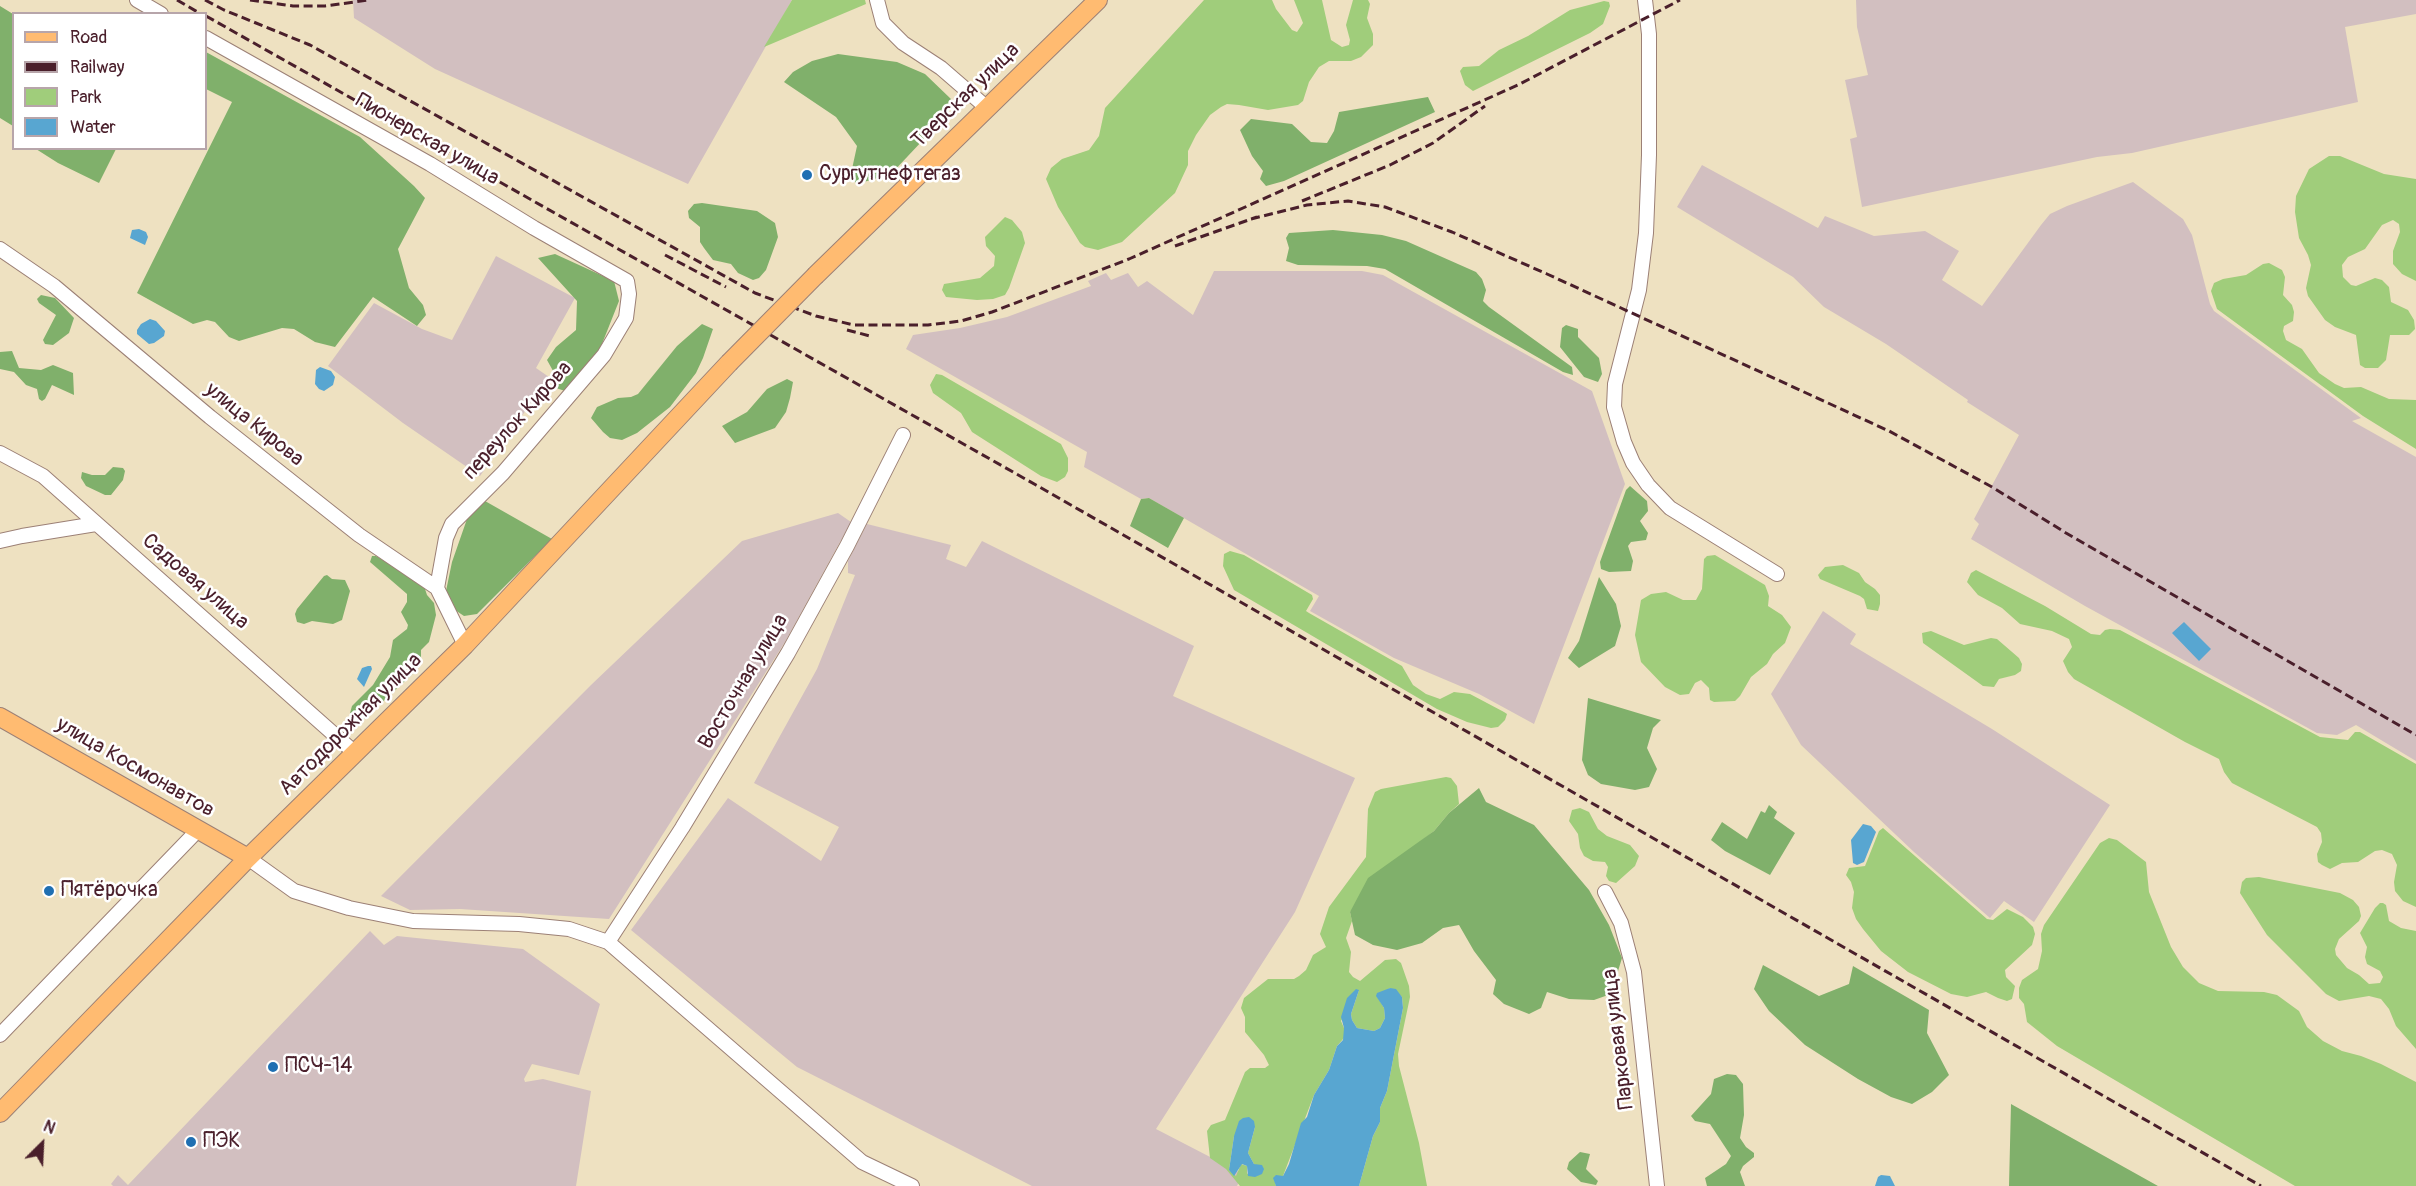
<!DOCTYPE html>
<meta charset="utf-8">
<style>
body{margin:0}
#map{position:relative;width:2416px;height:1186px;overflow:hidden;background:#eee1c1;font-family:Pangolin,sans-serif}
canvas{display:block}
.legend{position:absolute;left:12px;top:12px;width:195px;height:138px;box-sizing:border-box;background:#fff;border:2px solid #b7a5aa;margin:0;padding:8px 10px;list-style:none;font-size:18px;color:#4a1f2b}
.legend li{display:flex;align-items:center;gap:12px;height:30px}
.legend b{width:30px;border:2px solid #b7a5aa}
.north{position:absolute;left:12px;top:1114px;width:60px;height:60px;-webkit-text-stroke:4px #fff;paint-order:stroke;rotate:24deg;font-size:16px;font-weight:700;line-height:24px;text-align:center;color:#4a1f2b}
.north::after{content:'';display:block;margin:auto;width:21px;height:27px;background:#4a1f2b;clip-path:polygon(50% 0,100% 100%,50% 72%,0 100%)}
</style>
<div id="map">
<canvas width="2416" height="1186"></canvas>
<ul class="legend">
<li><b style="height:8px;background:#ffbb71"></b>Road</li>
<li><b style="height:8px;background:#4a1f2b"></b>Railway</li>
<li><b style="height:16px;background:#a0cd7b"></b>Park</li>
<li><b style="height:16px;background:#58a6d1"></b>Water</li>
</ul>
<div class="north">N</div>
</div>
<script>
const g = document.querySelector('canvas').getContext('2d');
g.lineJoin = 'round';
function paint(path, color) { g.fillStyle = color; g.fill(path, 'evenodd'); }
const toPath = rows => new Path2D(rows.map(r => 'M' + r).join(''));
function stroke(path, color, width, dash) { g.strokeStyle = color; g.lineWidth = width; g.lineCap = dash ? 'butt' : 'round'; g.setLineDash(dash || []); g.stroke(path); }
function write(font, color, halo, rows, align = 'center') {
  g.font = font + ' Pangolin,sans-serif'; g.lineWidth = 5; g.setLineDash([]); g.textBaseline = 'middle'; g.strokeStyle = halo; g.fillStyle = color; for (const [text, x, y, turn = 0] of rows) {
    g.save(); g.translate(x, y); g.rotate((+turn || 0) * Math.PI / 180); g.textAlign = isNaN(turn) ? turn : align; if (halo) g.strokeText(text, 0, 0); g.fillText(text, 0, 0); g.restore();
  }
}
paint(toPath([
 [353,0,792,0,688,184,435,69,354,18],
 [1856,0,2416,0,2416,14,2345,27,2358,102,2132,153,2097,157,1862,207,1850,139,1857,137,1845,80,1868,75,1857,27],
 [1702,165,1818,228,1825,216,1874,236,1925,231,1959,251,1942,280,1982,306,2041,225,2050,214,2067,206,2133,182,2183,219,2192,235,2210,304,2214,311,2361,418,2352,421,2416,457,2416,761,2356,725,2337,735,2317,733,2085,606,1971,539,1979,524,1974,519,2019,435,1967,402,1968,400,1886,344,1824,307,1793,277,1677,207],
 [496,256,575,298,536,368,549,377,480,476,403,423,328,366,374,303,422,329,452,340],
 [1214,271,1362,271,1383,275,1592,391,1625,484,1534,724,1479,694,1394,658,1310,611,1319,596,1149,498,1141,499,1084,467,1087,452,906,349,913,335,960,328,1007,317,1091,286,1088,281,1106,273,1111,280,1128,273,1138,287,1147,281,1193,315],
 [838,513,851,522,785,642,609,919,460,909,410,910,381,896,591,685,742,541],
 [867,524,951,545,946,559,966,567,982,541,1194,646,1173,696,1355,778,1295,912,1156,1129,1243,1174,1237,1186,1032,1186,797,1067,631,930,728,798,821,861,839,827,754,783,817,669,855,575,848,573,848,561],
 [1823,611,1856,634,1850,644,1992,729,2110,805,2034,922,2004,901,1990,918,1914,852,1801,745,1771,694],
 [370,931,384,945,397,936,523,949,600,1004,579,1075,532,1064,524,1079,525,1082,543,1079,591,1091,576,1186,113,1186,111,1184,118,1175,128,1185]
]), '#d2bfc0');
paint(toPath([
 [792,0,865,0,866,4,764,47],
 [1204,0,1272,0,1276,9,1292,30,1297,32,1303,23,1294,0,1322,0,1331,40,1342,47,1349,45,1350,40,1346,25,1353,0,1368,0,1370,4,1367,18,1373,34,1373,45,1361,57,1351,61,1329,61,1319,67,1309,82,1303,101,1298,105,1268,110,1239,105,1227,104,1221,107,1210,115,1196,135,1188,151,1188,165,1175,193,1122,242,1098,250,1085,247,1080,243,1058,207,1046,179,1051,168,1062,159,1089,150,1099,136,1105,108],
 [1604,1,1609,2,1610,6,1603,24,1590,33,1473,91,1465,85,1460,71,1463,67,1479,66,1499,50,1528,36,1570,10],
 [2329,156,2340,156,2384,174,2416,179,2416,281,2402,274,2393,264,2393,251,2400,232,2399,224,2393,220,2382,225,2365,249,2348,257,2342,265,2343,277,2351,285,2356,286,2375,278,2382,280,2389,287,2391,302,2408,310,2414,320,2415,329,2409,335,2390,335,2386,360,2378,368,2365,368,2360,365,2356,335,2335,327,2325,320,2308,296,2306,288,2311,265,2308,255,2299,238,2295,212,2296,196,2309,169],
 [1005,217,1012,220,1022,232,1025,243,1009,288,1005,295,993,299,977,300,946,297,942,290,944,284,980,278,994,266,995,256,986,246,985,237],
 [2269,263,2282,270,2285,277,2283,295,2292,305,2294,312,2293,321,2284,326,2283,331,2286,340,2302,349,2319,373,2335,384,2344,388,2361,387,2389,399,2416,400,2416,449,2363,416,2217,309,2211,291,2214,283,2223,279,2246,275,2263,264],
 [936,374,942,375,1061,444,1068,458,1068,471,1065,477,1057,482,1041,476,972,432,961,413,933,393,930,385],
 [1230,551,1244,555,1312,595,1313,599,1306,611,1309,613,1402,666,1413,685,1426,694,1440,699,1454,692,1470,694,1504,712,1507,714,1505,720,1498,727,1491,728,1467,722,1437,709,1234,590,1223,566,1224,554],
 [1715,555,1765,585,1769,596,1768,606,1782,615,1791,627,1785,643,1773,654,1767,664,1751,677,1740,696,1735,701,1714,702,1710,700,1709,688,1701,680,1695,683,1689,694,1680,695,1665,687,1641,662,1635,635,1641,600,1651,594,1666,592,1683,600,1696,600,1702,589,1704,559,1707,556],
 [1843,565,1859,573,1865,582,1875,589,1880,595,1880,604,1878,611,1867,609,1864,599,1860,596,1820,579,1818,575,1825,567],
 [1976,570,2045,606,2091,634,2100,635,2105,630,2110,629,2120,630,2320,737,2348,740,2355,732,2360,732,2416,764,2416,907,2403,901,2395,891,2394,882,2397,865,2392,854,2382,850,2375,851,2358,862,2342,863,2330,869,2322,865,2318,862,2317,854,2322,842,2321,833,2317,827,2232,783,2224,772,2219,759,2185,742,2074,679,2068,672,2063,661,2072,647,2069,639,2052,631,2020,624,2002,608,1978,595,1967,582,1971,573],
 [1931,631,1964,645,1991,638,1997,639,2019,658,2022,664,2021,671,2015,675,1999,679,1994,687,1983,686,1923,643,1922,633],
 [1446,777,1451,778,1457,786,1459,804,1449,813,1434,831,1415,846,1350,912,1352,921,1346,938,1351,952,1349,972,1353,977,1360,981,1385,960,1396,959,1401,963,1409,986,1410,997,1398,1054,1399,1066,1419,1143,1427,1186,1359,1186,1373,1136,1380,1122,1380,1108,1387,1091,1403,1008,1402,997,1390,988,1377,996,1384,1008,1385,1018,1380,1028,1374,1031,1357,1028,1352,1020,1351,1014,1359,990,1341,1021,1344,1028,1344,1038,1337,1046,1329,1070,1314,1095,1283,1176,1274,1178,1276,1186,1240,1186,1226,1169,1210,1158,1207,1131,1211,1125,1225,1120,1245,1072,1250,1068,1265,1068,1269,1065,1264,1055,1245,1032,1245,1017,1241,1008,1244,998,1268,979,1294,979,1299,976,1306,970,1313,955,1326,947,1320,934,1329,907,1366,857,1368,809,1375,792,1381,789],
 [1255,1127,1248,1153,1254,1164,1258,1166,1247,1174,1247,1166,1241,1164,1236,1176,1229,1170,1234,1136],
 [1580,808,1589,812,1598,829,1607,836,1630,845,1639,856,1635,866,1616,883,1609,881,1606,876,1608,867,1605,862,1593,861,1584,856,1580,848,1578,834,1569,821,1572,810],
 [1883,828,1987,919,1993,920,2007,909,2023,917,2033,927,2035,934,2032,945,2005,970,2006,977,2015,986,2012,999,2007,1001,1998,998,1986,992,1967,997,1951,994,1908,972,1881,951,1863,929,1856,919,1852,908,1854,892,1851,882,1846,875,1849,868,1865,866,1879,831],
 [2109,838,2117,840,2146,862,2149,892,2171,947,2183,967,2199,983,2218,991,2264,992,2277,995,2299,1011,2307,1027,2323,1041,2342,1051,2361,1056,2381,1064,2416,1082,2416,1186,2295,1186,2057,1046,2027,1022,2024,1004,2019,998,2019,988,2022,980,2038,969,2042,951,2041,934,2044,925,2100,843],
 [2259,877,2340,893,2353,900,2359,907,2361,916,2359,921,2339,939,2335,949,2336,955,2347,968,2359,975,2369,984,2380,983,2383,977,2380,971,2367,964,2365,957,2367,947,2360,933,2375,908,2380,903,2383,903,2386,905,2389,921,2401,928,2416,931,2416,1049,2396,1026,2389,1009,2381,999,2369,996,2339,1001,2326,994,2267,935,2240,893,2242,882,2246,878]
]), '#a0cd7b');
paint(toPath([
 [0,6,13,14,13,126,0,118],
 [206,52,360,137,414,186,425,198,398,249,409,288,423,305,426,315,417,326,373,297,335,347,315,342,294,329,282,328,239,341,229,337,215,322,207,320,193,324,137,293,232,102,206,89],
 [838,54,897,62,925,74,951,99,941,121,891,174,857,184,853,180,852,169,857,146,836,117,784,82,793,72,812,61],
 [1428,97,1435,112,1284,181,1266,186,1260,179,1263,171,1252,156,1240,130,1251,119,1292,124,1311,142,1327,143,1334,131,1339,112],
 [36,149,116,149,99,183,58,163],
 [702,203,757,211,775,223,778,237,766,270,759,278,753,280,738,273,731,264,713,260,704,248,700,242,700,227,689,218,688,211,694,204],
 [1333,230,1382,235,1406,241,1476,272,1482,279,1486,290,1483,301,1489,307,1572,367,1573,375,1563,372,1385,269,1367,266,1298,265,1286,261,1289,248,1286,238,1289,233],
 [555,254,614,281,619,301,596,359,568,392,553,387,557,378,547,360,556,347,576,330,577,301,538,258],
 [41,295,55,298,74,318,69,333,53,345,45,344,43,340,56,315,39,303,37,299],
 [702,324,713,329,703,358,696,373,670,407,637,433,622,440,610,438,603,432,591,418,597,407,618,398,631,397,638,394,677,346],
 [1566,325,1578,329,1578,337,1599,358,1602,374,1598,382,1584,377,1560,347,1562,328],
 [12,351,19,368,41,370,53,365,73,373,74,395,52,385,45,399,42,401,39,399,37,389,26,385,14,372,0,369,0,352],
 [787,379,793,382,790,398,786,412,775,428,735,443,722,426,747,412,767,389],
 [113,467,123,468,125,471,123,480,111,495,105,495,86,486,81,478,82,472,92,475,105,475],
 [1630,486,1647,501,1648,511,1640,521,1648,533,1646,540,1631,542,1628,546,1633,561,1631,571,1609,572,1601,569,1600,562,1626,490],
 [1149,498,1184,518,1168,548,1130,526,1141,499],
 [481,501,485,501,552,539,477,614,464,616,452,608,446,591,452,562,467,519],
 [372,556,376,556,423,583,427,595,434,603,436,615,429,642,421,650,421,659,417,670,362,721,351,717,350,713,352,706,373,685,390,657,393,640,407,629,408,625,401,612,407,602,407,594,370,562],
 [327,575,332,579,345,580,350,591,342,620,333,624,312,621,304,624,297,622,295,614,297,609,324,576],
 [1599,577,1616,604,1621,626,1615,646,1579,668,1568,658,1579,641],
 [1588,698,1661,720,1653,728,1647,748,1657,769,1649,787,1635,790,1601,784,1588,775,1582,760],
 [1479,788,1486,802,1534,825,1589,890,1609,925,1622,958,1611,994,1594,1000,1569,999,1547,992,1541,1008,1529,1014,1504,1004,1493,994,1496,980,1474,951,1459,925,1443,928,1422,943,1397,950,1373,945,1355,935,1350,912,1368,878,1434,831,1449,813],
 [1769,805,1777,812,1774,818,1795,833,1770,875,1725,851,1711,840,1722,822,1747,839,1761,811,1765,813],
 [1763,965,1819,996,1849,984,1853,966,1929,1010,1927,1033,1949,1075,1932,1092,1912,1104,1891,1097,1858,1079,1805,1045,1769,1011,1754,989],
 [1727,1074,1736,1075,1743,1084,1744,1115,1740,1138,1746,1147,1754,1153,1754,1157,1743,1166,1740,1172,1745,1186,1707,1186,1705,1178,1726,1164,1731,1156,1710,1124,1695,1121,1691,1116,1711,1094,1714,1079],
 [2011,1104,2158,1186,2009,1186],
 [1580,1152,1590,1154,1586,1169,1598,1181,1596,1185,1581,1182,1567,1169,1569,1162]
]), '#80b06b');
paint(toPath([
 [139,229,146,232,148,237,145,245,130,238,132,230],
 [150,319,156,321,165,331,164,336,154,343,149,344,137,334,137,330,141,324],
 [320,367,331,371,335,377,333,385,324,391,319,389,315,384,316,370],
 [2184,622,2211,649,2199,661,2172,633],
 [368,666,371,666,372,669,364,687,357,679,362,668],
 [1863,824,1871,826,1876,832,1864,862,1857,865,1853,863,1851,840],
 [1390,988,1396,989,1402,997,1403,1008,1387,1091,1380,1108,1380,1122,1373,1136,1359,1186,1276,1186,1273,1178,1276,1175,1283,1176,1289,1164,1301,1123,1307,1117,1314,1095,1329,1070,1337,1046,1343,1040,1344,1028,1341,1017,1347,998,1356,989,1359,990,1351,1014,1352,1020,1357,1028,1374,1031,1380,1028,1385,1018,1384,1008,1376,996,1377,993],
 [1249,1117,1254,1121,1255,1127,1248,1153,1254,1164,1262,1165,1264,1169,1262,1174,1255,1177,1248,1176,1247,1166,1242,1164,1234,1176,1229,1170,1234,1136,1239,1121,1243,1118],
 [1881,1175,1890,1176,1895,1186,1875,1186,1878,1177]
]), '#58a6d1');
const minor = toPath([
 [137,0,161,14],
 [877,0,883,23,903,43,941,68,986,107],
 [1645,0,1649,34,1649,155,1646,233,1639,290,1615,384,1614,407,1624,442,1633,463,1648,485,1670,508,1777,574],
 [206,38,430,164,534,228,627,281,629,294,626,318,604,355,503,473,452,524,446,538,437,588],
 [0,249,54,286,210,417,359,535,437,588,465,645],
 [0,453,43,476,355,753],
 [0,541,22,536,96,524],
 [248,858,294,891,349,908,413,921,519,924,569,929,608,942,862,1162,912,1186],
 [1605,892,1621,923,1634,972,1657,1186],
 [608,942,682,828,788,653,847,546,903,435],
 [0,1035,198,830]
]);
const major = toPath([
 [816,275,1098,0],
 [0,717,248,858],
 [0,1113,248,858,465,645,729,363]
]);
stroke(minor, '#9c8076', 16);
stroke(major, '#9c8076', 20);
stroke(minor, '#fff', 14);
stroke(major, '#ffbb71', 18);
stroke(toPath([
 [177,0,201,14],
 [205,0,224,10,310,45,755,293,816,316,854,325,928,325,961,321,992,312,1129,259,1518,85,1680,0],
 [250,0,293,6,325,6,369,0],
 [206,16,1036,485,2261,1186],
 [1302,201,1390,165,1433,143,1485,106],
 [1251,219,1307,205,1348,201,1385,207,1452,232,1547,274,1889,431,1992,487,2066,533,2416,735],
 [1175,246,1257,217],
 [665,255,726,287],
 [847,330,870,336]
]), '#4a1f2b', 3, [9, 4.5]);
const majorBridge = toPath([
 [729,363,816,275]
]);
stroke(majorBridge, '#9c8076', 20, []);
stroke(majorBridge, '#ffbb71', 18);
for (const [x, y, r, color] of [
 [807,175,6,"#1f6fb2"],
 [49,891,6,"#1f6fb2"],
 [273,1067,6,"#1f6fb2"],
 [191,1142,6,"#1f6fb2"]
]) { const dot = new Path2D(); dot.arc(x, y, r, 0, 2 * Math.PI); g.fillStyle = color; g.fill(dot); stroke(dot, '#fff', 2); }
write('21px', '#4a1f2b', '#fff', [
 ["Тверская улица",966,96,-44],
 ["Пионерская улица",427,140,30],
 ["переулок Кирова",518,421,-48],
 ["улица Кирова",254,425,39],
 ["Садовая улица",195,582,41],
 ["Восточная улица",744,682,-59],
 ["Автодорожная улица",351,725,-45],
 ["улица Космонавтов",135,768,30],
 ["Парковая улица",1619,1039,-97]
]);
write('21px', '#4a1f2b', '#fff', [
 ["Сургутнефтегаз",819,175],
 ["Пятёрочка",61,891],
 ["ПСЧ-14",285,1067],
 ["ПЭК",203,1142]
], 'left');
</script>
